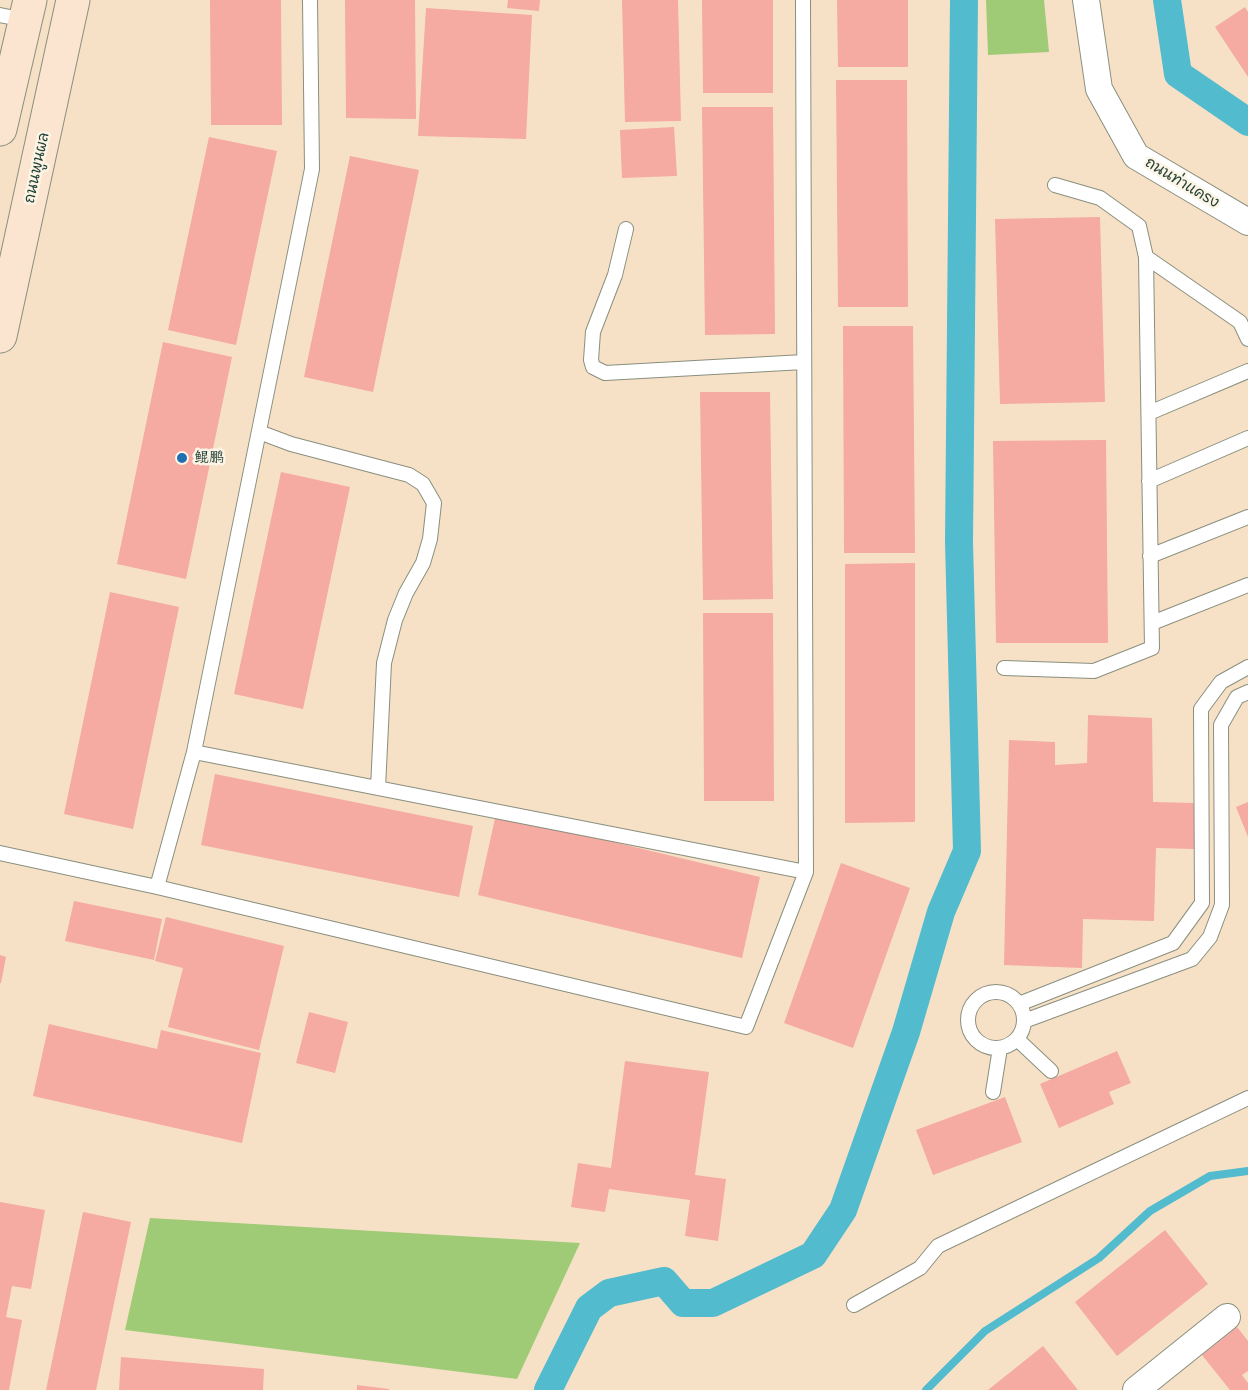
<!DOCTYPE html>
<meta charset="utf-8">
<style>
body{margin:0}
canvas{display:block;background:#f6e1c7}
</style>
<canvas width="1248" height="1390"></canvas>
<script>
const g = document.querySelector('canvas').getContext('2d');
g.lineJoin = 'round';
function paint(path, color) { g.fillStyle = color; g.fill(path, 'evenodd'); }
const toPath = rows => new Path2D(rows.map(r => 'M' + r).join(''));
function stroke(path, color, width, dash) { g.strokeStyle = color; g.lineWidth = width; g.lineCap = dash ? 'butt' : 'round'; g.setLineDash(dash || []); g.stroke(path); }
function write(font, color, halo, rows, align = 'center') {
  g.font = font + ' "Playpen Sans","LXGW WenKai TC","Playpen Sans Thai",sans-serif'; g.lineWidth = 5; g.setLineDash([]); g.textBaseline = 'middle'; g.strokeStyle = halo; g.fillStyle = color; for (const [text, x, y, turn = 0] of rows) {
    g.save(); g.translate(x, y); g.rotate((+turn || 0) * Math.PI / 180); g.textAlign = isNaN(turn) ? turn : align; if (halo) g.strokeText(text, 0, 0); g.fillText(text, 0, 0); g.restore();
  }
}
paint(toPath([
 [986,0,1044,0,1049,52,988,55],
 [150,1218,580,1243,517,1379,125,1330]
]), '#9fca76');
stroke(toPath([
 [926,1390,985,1331,1099,1258,1150,1211,1210,1176,1248,1171]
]), '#52bbce', 8);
stroke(toPath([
 [1167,0,1178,74,1248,122],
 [548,1390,589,1308,609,1293,664,1281,683,1303,713,1303,813,1255,843,1210,906,1032,941,912,967,851,959,542,964,0]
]), '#52bbce', 28);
paint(toPath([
 [210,0,281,0,282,125,211,125],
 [345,0,415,0,416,119,346,118],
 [508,0,540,0,539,11,507,8],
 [622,0,678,0,681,121,625,122],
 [702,0,773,0,773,93,703,93],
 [837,0,908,0,908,67,838,67],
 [1245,7,1248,12,1248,77,1215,27],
 [426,8,532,15,526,139,418,136],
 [836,80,907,80,908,307,838,307],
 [702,107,773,107,775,334,705,335],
 [674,127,677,176,622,178,620,130],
 [209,137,277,151,236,345,168,330],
 [350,156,419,170,373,392,304,377],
 [1100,217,1105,402,1000,404,995,219],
 [843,326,913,326,915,553,844,553],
 [163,342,232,357,186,579,117,564],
 [700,392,770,392,773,599,703,600],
 [1106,440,1108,643,996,643,993,441],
 [281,472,350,487,303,709,234,694],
 [915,563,915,822,845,823,845,564],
 [110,592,179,607,133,829,64,814],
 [703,613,773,613,774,801,704,801],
 [1088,715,1152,718,1153,802,1195,803,1194,849,1156,848,1154,921,1083,919,1082,968,1004,965,1009,740,1055,742,1055,765,1087,763],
 [215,774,473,826,459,897,201,845],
 [1248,802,1248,837,1236,807],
 [496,814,760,877,742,958,478,895],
 [841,863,910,888,853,1048,784,1023],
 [74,901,162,919,154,960,65,941],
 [166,917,284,946,259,1050,168,1027,183,968,155,961],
 [0,955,6,957,1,983,0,983],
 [309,1012,348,1022,335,1073,296,1063],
 [49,1024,157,1049,161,1030,261,1053,242,1143,33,1096],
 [1117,1051,1131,1083,1109,1092,1114,1104,1059,1128,1040,1084],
 [625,1061,709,1072,695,1175,726,1179,718,1241,685,1236,690,1200,609,1189,605,1212,571,1207,578,1163,611,1168],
 [1005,1097,1022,1142,933,1175,916,1130],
 [0,1202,45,1210,31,1289,12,1286,6,1317,22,1320,9,1390,0,1390],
 [83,1212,131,1222,96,1390,46,1390],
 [1165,1230,1208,1284,1117,1356,1075,1302],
 [1237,1327,1248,1341,1248,1371,1242,1375,1248,1383,1248,1390,1230,1390,1202,1355],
 [1043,1346,1078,1390,988,1390],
 [121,1357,264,1369,263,1390,119,1390],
 [357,1385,389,1389,389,1390,357,1390]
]), '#f5aaa2');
const service = toPath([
 [0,15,25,20],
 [626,229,615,275,593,332,591,360,593,367,605,373,804,362],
 [1146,257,1240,322,1248,339],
 [1149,413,1248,371],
 [259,432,291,444,409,475,423,484,434,503,430,539,423,563,406,593,395,620,384,663,378,788],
 [1149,481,1248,438],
 [1150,556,1248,517],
 [1152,623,1248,585],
 [1004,668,1094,671,1152,648,1146,257,1139,226,1100,198,1055,185],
 [194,752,806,872],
 [0,853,157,887,746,1027,806,872,803,0],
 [157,887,194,752,312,169,310,0],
 '968 1020a28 28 0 1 1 56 0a28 28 0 1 1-56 0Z',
 [1019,1004,1173,943,1202,903,1201,709,1221,682,1248,667],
 [1024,1021,1192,959,1210,937,1222,905,1221,725,1237,697,1248,692],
 [1017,1039,1051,1071],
 [993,1092,1000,1048],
 [854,1305,920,1268,938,1246,1248,1098]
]);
const minor = toPath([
 [1086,0,1099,89,1136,156,1248,222],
 [1136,1390,1227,1317]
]);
const secondary = toPath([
 [0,129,30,0],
 [0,336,73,0]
]);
stroke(service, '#8a8f7e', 16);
stroke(minor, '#8a8f7e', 28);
stroke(secondary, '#8a8f7e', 35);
stroke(service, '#fff', 14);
stroke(minor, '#fff', 26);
stroke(secondary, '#fce5d0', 33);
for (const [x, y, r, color] of [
 [182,458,6,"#1f6fb2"]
]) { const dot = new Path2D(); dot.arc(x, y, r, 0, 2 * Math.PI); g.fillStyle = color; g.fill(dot); stroke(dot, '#fcf5e5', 2); }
write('15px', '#1f3d34', '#fcf5e5', [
 ["ถนนพูนผล",37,168,-78],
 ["ถนนท่าแครง",1182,183,31]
]);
write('15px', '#1f3d34', '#fcf5e5', [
 ["鲲鹏",194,458]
], 'left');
</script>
